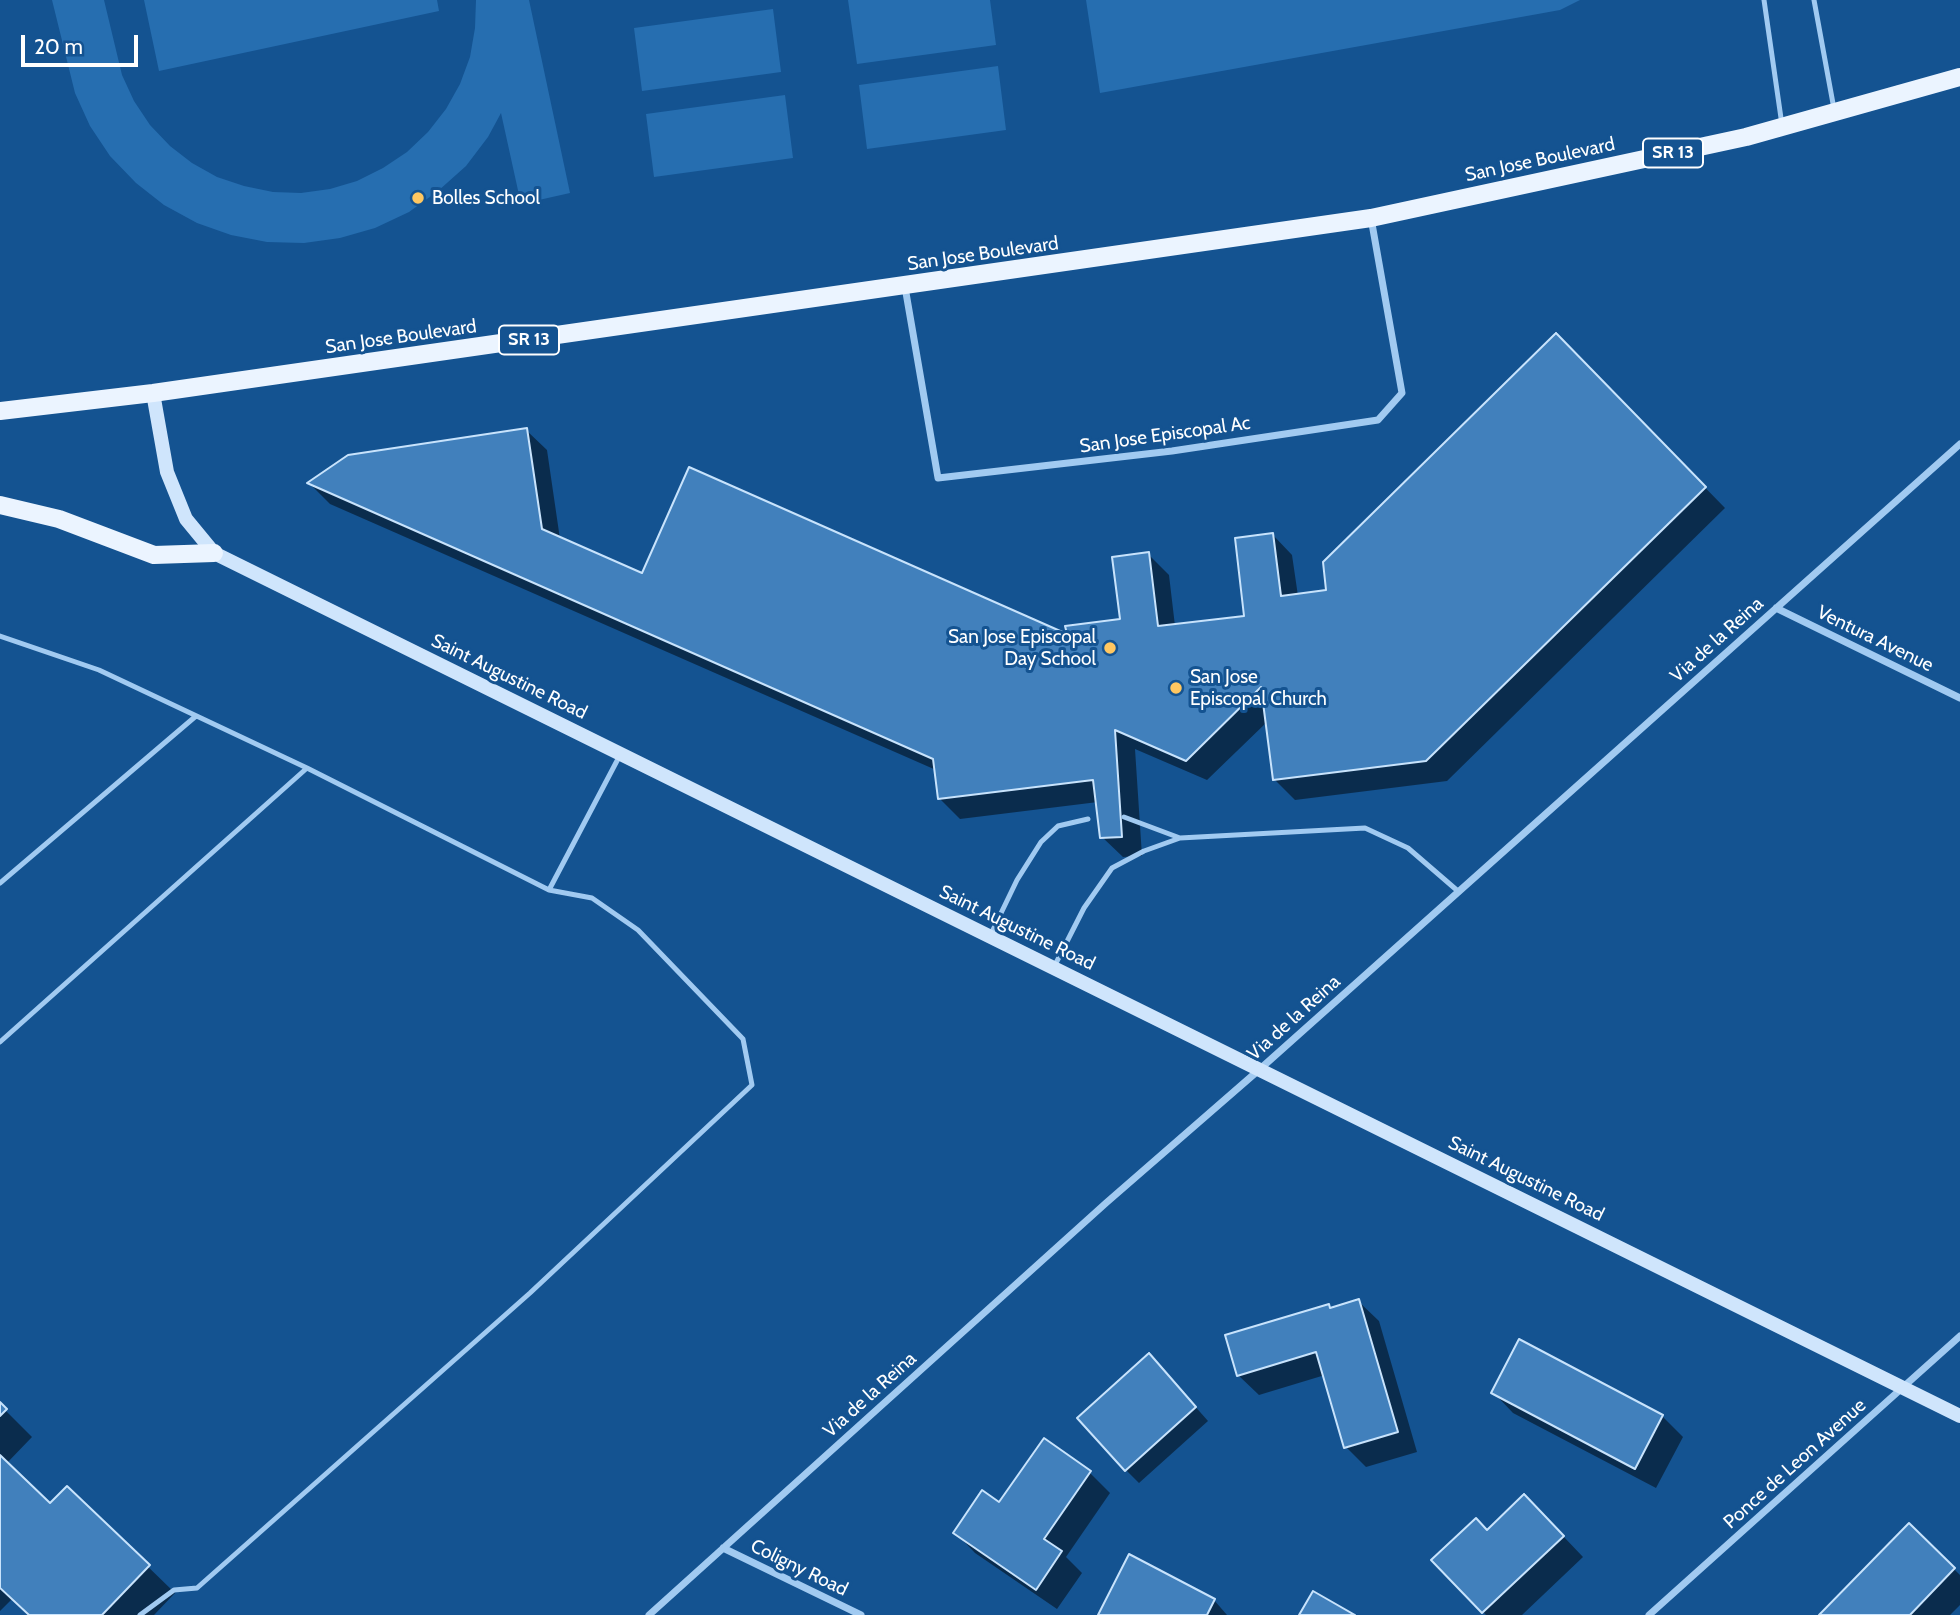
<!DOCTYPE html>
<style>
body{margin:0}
#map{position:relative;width:1960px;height:1615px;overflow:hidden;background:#145391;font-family:Cabin,sans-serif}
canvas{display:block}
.scale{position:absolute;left:21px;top:35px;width:117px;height:32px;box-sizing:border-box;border:4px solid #fff;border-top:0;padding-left:9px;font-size:21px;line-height:24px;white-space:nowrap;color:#fff;-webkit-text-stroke:5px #145391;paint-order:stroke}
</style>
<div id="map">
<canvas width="1960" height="1615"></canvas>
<div class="scale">20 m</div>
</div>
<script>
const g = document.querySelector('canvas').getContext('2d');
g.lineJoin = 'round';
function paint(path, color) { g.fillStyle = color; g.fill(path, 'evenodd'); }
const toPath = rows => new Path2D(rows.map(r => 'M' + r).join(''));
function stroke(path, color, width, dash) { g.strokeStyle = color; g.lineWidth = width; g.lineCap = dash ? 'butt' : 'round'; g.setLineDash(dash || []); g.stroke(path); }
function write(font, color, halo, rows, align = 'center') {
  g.font = font + ' Cabin,sans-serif'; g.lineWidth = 6; g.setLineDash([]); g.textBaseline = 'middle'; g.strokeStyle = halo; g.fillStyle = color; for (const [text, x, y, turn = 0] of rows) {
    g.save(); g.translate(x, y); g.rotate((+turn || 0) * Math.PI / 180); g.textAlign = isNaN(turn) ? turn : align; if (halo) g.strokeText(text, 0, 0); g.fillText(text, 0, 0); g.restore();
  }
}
paint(toPath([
 [52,0,104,0,122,75,134,101,150,125,170,146,192,163,217,177,244,186,273,192,301,193,330,189,357,181,383,168,407,152,428,132,446,109,460,84,470,57,475,28,476,0,529,0,570,193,521,204,501,113,488,137,466,166,438,191,409,212,375,228,340,238,304,243,267,242,231,235,197,223,164,205,136,183,110,156,90,126,75,93],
 [144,0,437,0,439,11,159,71],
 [848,0,990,0,996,45,857,64],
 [1086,0,1580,0,1560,10,1100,93],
 [773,9,781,72,642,91,634,28],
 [998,66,1006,130,867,149,859,85],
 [785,95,793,158,654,177,646,114]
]), '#266eb0');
paint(toPath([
 [1556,335,1725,508,1447,781,1295,800,1274,779,1267,722,1207,780,1135,749,1142,856,1123,857,1102,837,1098,802,960,819,940,799,936,770,330,504,310,484,526,430,547,450,560,539,643,575,1069,637,1121,620,1148,554,1169,575,1175,626,1246,617,1272,534,1292,555,1298,596,1328,592],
 [1358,1301,1379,1321,1417,1452,1366,1467,1346,1447,1325,1375,1259,1395,1238,1375,1329,1306,1332,1309],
 [1520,1341,1662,1416,1683,1437,1656,1488,1513,1413,1493,1392],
 [1162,1369,1208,1421,1139,1483,1126,1470],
 [0,1405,32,1437,6,1464,50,1506,67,1488,175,1593,154,1615,30,1615,13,1598,0,1611],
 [1044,1440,1090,1473,1110,1493,1066,1557,1082,1573,1057,1609,975,1553,955,1532,1000,1505],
 [1544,1516,1583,1557,1522,1615,1486,1615,1434,1560,1488,1531],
 [1909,1525,1960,1575,1960,1605,1950,1615,1822,1615],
 [1214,1600,1227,1615,1100,1615]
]), '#0007');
const building = toPath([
 [1556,333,1706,487,1426,761,1273,780,1261,687,1186,761,1115,730,1122,837,1100,838,1093,780,938,799,933,759,307,483,348,455,527,428,542,529,642,573,689,467,1067,634,1065,626,1120,619,1112,557,1149,552,1158,626,1244,616,1235,538,1273,533,1281,596,1326,590,1323,562,1556,333],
 [1359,1299,1398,1432,1344,1448,1316,1352,1237,1376,1225,1335,1329,1304,1330,1308,1359,1299],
 [1519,1339,1663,1415,1635,1469,1491,1393,1519,1339],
 [1149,1353,1196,1407,1125,1471,1077,1418,1149,1353],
 [0,1402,7,1409,0,1416,0,1402],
 [1044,1438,1091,1471,1044,1539,1062,1551,1036,1590,953,1533,982,1490,999,1502,1044,1438],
 [0,1455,50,1503,67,1486,150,1565,102,1615,29,1615,0,1588,0,1455],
 [1524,1494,1564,1536,1482,1613,1431,1560,1476,1518,1487,1530,1524,1494],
 [1909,1523,1955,1568,1910,1615,1819,1615,1909,1523],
 [1129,1554,1215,1599,1207,1615,1098,1615,1129,1554],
 [1313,1591,1355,1615,1299,1615,1313,1591]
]);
paint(building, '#4180bc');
stroke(building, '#c8e3fc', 2);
stroke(toPath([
 [1764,0,1782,125],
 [1814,0,1834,109],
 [0,636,99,670,307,768],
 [1124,817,1180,838],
 [0,883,196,716],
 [990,936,1017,880,1041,842,1058,826,1088,819],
 [1054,967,1084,908,1112,868,1144,851,1180,838,1365,828,1408,848,1459,892],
 [0,1042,307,768,549,890,619,757],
 [140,1615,174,1590,197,1588,530,1293,752,1085,743,1039,638,930,592,898,549,890]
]), '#a1caf1', 5);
stroke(toPath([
 [905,287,938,478,1172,451,1378,420,1402,393,1371,218],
 [1776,608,1960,698],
 [723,1548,861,1615],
 [649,1615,1106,1203,1260,1069,1960,444],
 [1649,1615,1960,1336]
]), '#a1caf1', 7);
stroke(toPath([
 [153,393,167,472,186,519,214,553,1960,1416]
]), '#cfe5fc', 14);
stroke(toPath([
 [0,411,153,393,1371,218,1746,137,1960,77],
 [0,505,59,519,154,555,214,553]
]), '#ebf4ff', 18);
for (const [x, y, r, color] of [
 [418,198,7,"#ffc761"],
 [1110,648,7,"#ffc761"],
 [1176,688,7,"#ffc761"]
]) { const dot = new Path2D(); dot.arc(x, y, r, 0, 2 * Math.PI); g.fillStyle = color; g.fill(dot); stroke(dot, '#145391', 2.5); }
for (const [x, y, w] of [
 [1673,153,60],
 [529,340,60]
]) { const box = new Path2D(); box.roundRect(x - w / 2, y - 14.5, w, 29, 5); g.fillStyle = '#145391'; g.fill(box); stroke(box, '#fff', 2); }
write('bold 18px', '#fff', null, [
 ["SR 13",1673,153],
 ["SR 13",529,340]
]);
write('19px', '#fff', '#145391', [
 ["San Jose Boulevard",1540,160,-12],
 ["San Jose Boulevard",983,254,-8],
 ["San Jose Boulevard",401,337,-8],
 ["San Jose Episcopal Ac",1165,435,-8],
 ["Ventura Avenue",1875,639,26],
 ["Via de la Reina",1717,640,-42],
 ["Saint Augustine Road",509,677,26],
 ["Saint Augustine Road",1017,928,26],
 ["Via de la Reina",1294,1018,-42],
 ["Saint Augustine Road",1526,1179,26],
 ["Via de la Reina",870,1395,-42],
 ["Ponce de Leon Avenue",1795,1464,-42],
 ["Coligny Road",799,1568,26]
]);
write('19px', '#fff', '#145391', [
 ["Bolles School",432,198],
 ["San Jose Episcopal",1096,637,"right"],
 ["Day School",1096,659,"right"],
 ["San Jose",1190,677],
 ["Episcopal Church",1190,699]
], 'left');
</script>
